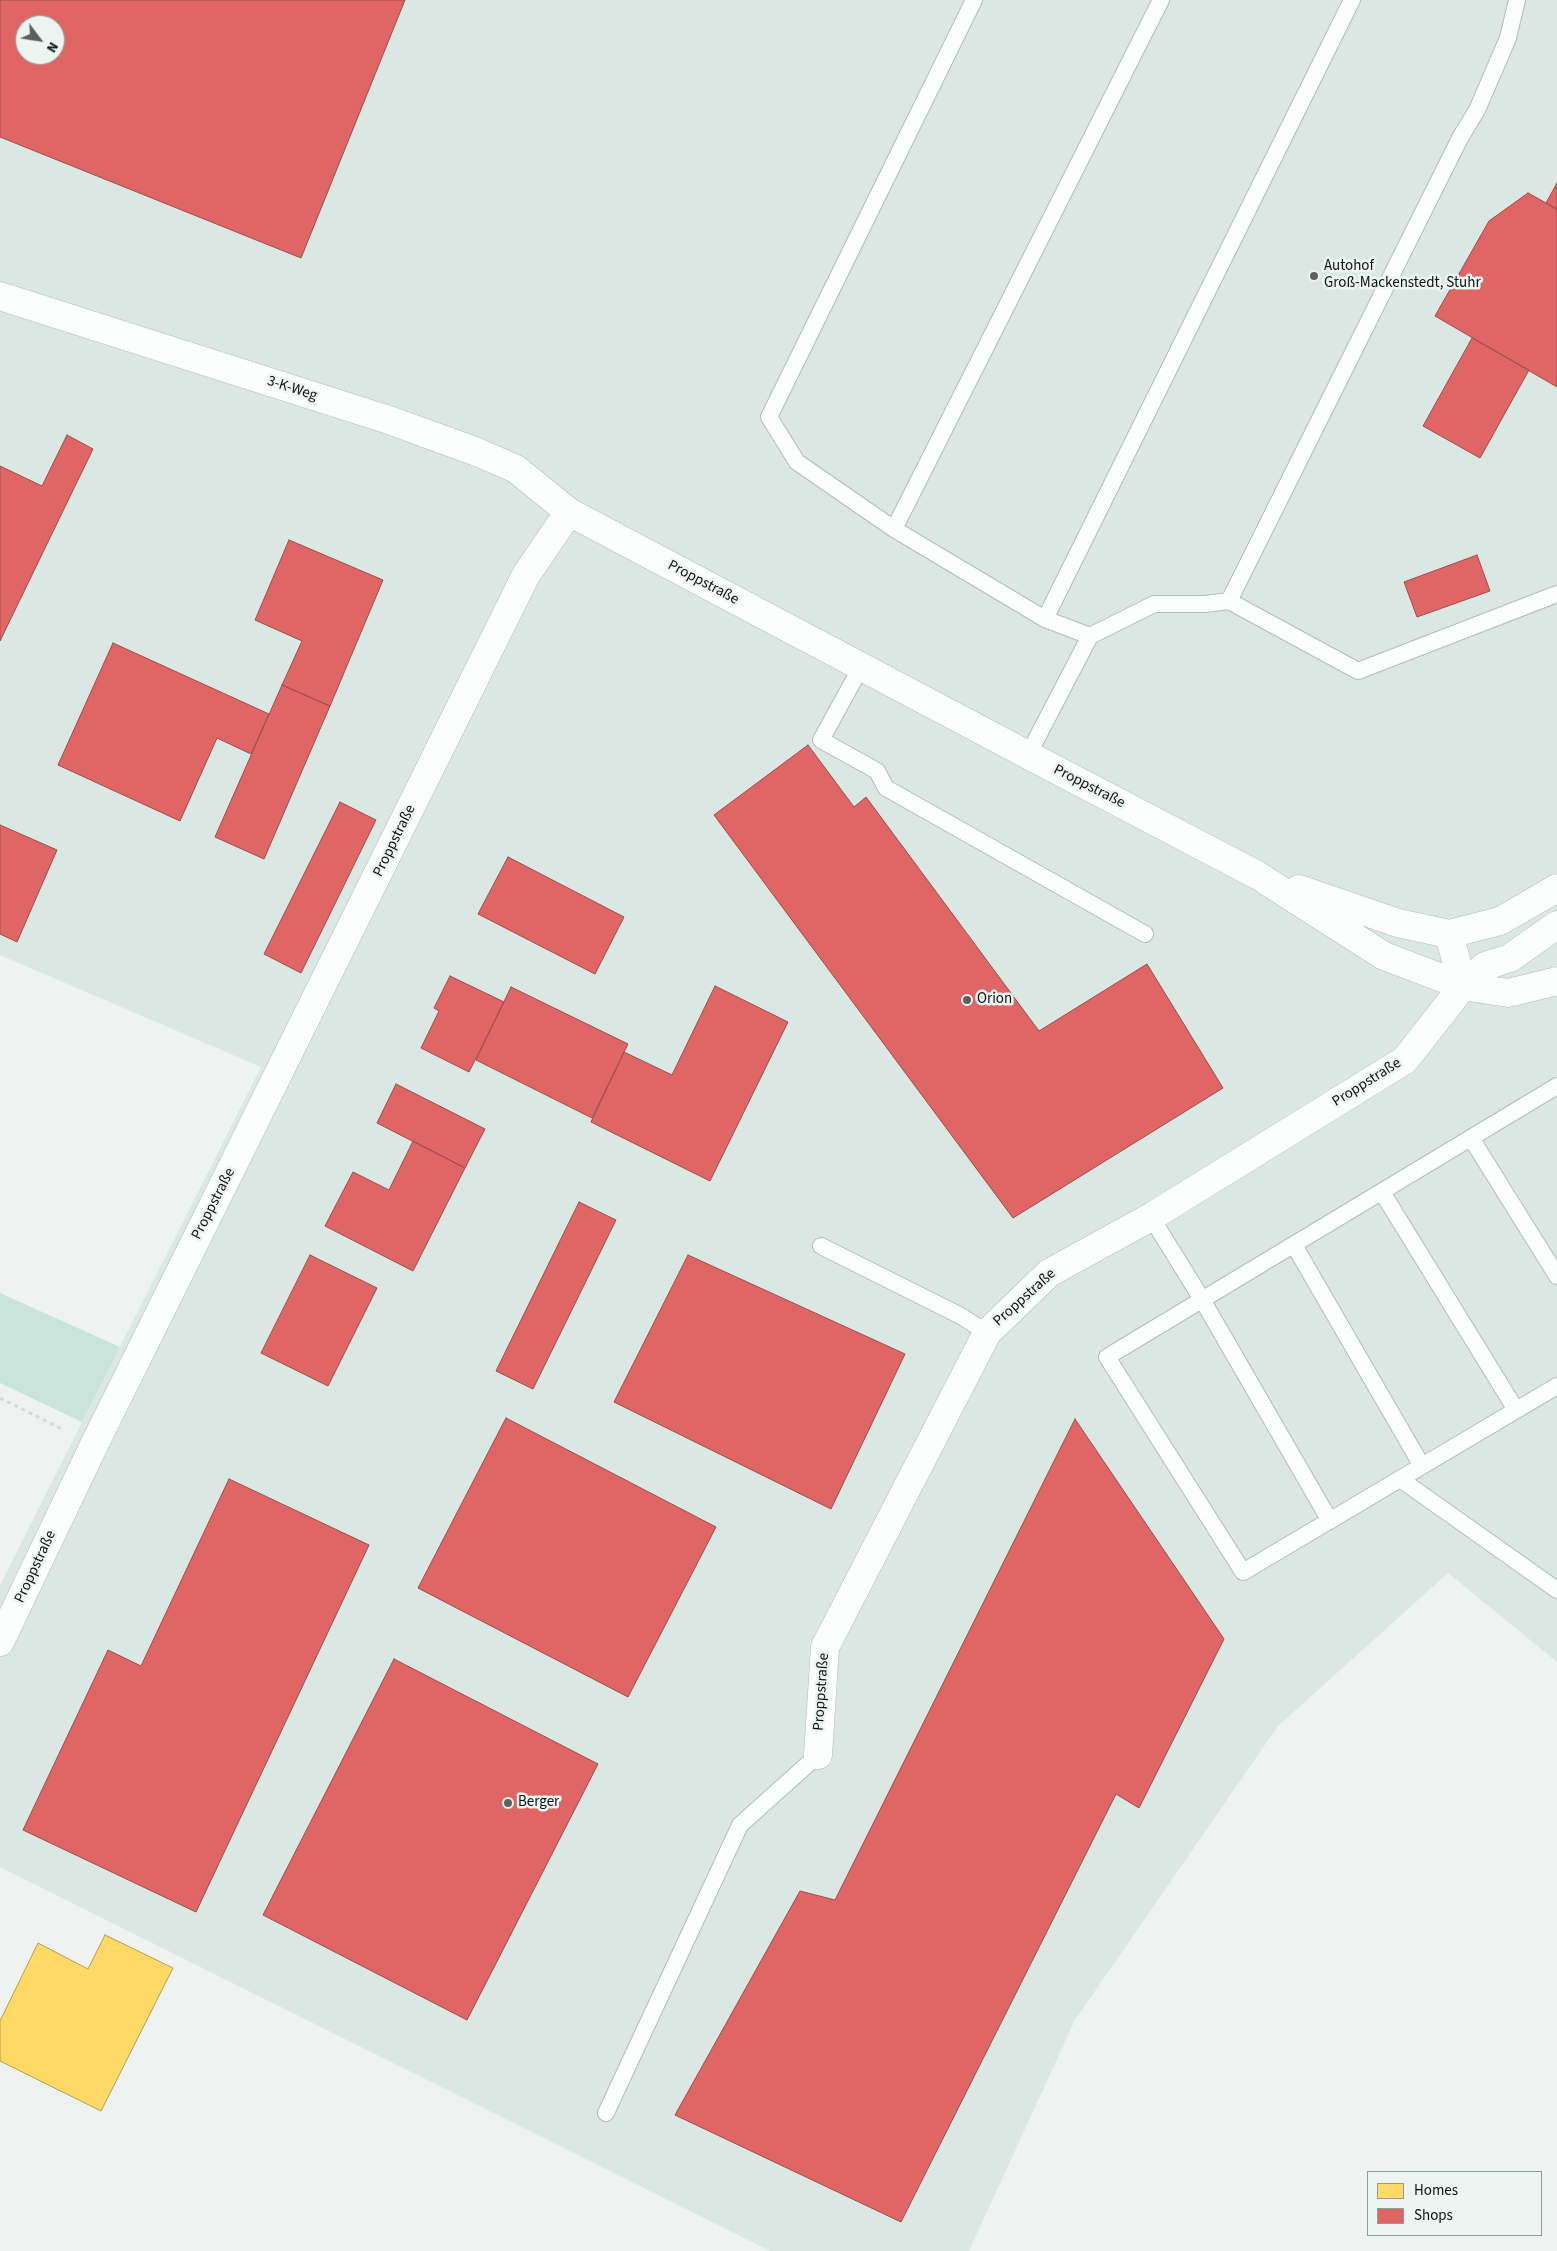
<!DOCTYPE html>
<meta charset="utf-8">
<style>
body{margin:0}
#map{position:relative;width:1557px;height:2251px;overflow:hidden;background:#eef3f1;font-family:"Source Sans 3",sans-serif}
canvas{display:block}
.legend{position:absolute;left:1367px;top:2171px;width:175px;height:65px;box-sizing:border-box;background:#ecf5f1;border:1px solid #939a97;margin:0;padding:6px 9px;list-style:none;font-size:15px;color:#0e1110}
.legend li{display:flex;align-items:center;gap:10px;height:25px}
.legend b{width:25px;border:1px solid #939a97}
.north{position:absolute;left:15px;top:15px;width:50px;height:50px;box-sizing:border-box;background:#ecf5f1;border:1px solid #939a97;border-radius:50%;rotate:121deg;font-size:14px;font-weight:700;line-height:20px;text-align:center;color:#0e1110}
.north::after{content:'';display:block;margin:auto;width:18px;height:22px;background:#5c605f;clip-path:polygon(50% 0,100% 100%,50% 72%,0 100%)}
</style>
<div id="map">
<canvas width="1557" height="2251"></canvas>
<ul class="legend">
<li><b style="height:14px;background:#ffd966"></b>Homes</li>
<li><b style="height:14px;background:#e06666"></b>Shops</li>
</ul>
<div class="north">N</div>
</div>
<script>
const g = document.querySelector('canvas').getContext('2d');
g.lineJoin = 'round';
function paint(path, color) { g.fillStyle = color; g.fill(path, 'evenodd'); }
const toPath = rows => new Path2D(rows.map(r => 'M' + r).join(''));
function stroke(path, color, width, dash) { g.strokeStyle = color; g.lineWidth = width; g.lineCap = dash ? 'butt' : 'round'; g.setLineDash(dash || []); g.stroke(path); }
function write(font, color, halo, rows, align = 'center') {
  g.font = font + ' "Source Sans 3",sans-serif'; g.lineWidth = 5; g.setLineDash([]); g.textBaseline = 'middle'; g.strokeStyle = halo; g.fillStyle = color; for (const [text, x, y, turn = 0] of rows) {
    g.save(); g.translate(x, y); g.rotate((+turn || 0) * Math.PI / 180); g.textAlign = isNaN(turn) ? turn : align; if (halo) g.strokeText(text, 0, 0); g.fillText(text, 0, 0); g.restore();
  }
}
paint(toPath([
 [0,0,1557,0,1557,1662,1448,1573,1278,1726,1075,2020,969,2251,770,2251,0,1867,0,1585,261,1067,0,955],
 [25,25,55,25,55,55,25,55]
]), '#dbe7e2');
paint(toPath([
 [0,1293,120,1347,82,1422,0,1383]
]), '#c9e4da');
const homes = toPath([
 [105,1935,173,1968,101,2111,0,2061,0,2021,38,1943,88,1969,105,1935]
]);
paint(homes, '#ffd966');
stroke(homes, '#b79d4c', 1);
const shops = toPath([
 [0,0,405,0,301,258,0,137,0,0],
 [25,25,55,25,55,55,25,55,25,25],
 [1557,183,1557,209,1546,203,1557,183],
 [1528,193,1557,209,1557,387,1435,316,1489,221,1528,193],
 [1472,338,1529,370,1480,458,1423,426,1472,338],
 [67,435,93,449,0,641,0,466,42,486,67,435],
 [289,540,383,580,330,706,282,685,302,641,255,620,289,540],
 [1477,555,1490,591,1417,617,1404,582,1477,555],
 [113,643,269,714,251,754,217,738,180,821,58,765,113,643],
 [282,685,330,706,264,859,215,837,282,685],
 [808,745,854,807,866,797,1039,1031,1147,964,1223,1088,1013,1218,714,815,808,745],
 [340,802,376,820,301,973,264,954,340,802],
 [0,825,57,850,17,942,0,934,0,825],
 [508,857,624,917,595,974,478,914,508,857],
 [450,976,504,1002,469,1072,421,1048,439,1011,434,1008,450,976],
 [715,986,788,1022,710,1181,591,1122,624,1052,672,1075,715,986],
 [511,987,628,1044,592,1118,476,1060,511,987],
 [396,1084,485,1129,465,1168,377,1123,396,1084],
 [413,1141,465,1168,413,1271,325,1226,353,1172,389,1190,413,1141],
 [579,1202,616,1220,533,1389,496,1371,579,1202],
 [310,1255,377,1288,328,1386,261,1353,310,1255],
 [688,1255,905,1354,831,1509,614,1402,688,1255],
 [506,1418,716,1527,628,1697,418,1588,506,1418],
 [1075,1419,1224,1639,1139,1808,1116,1794,901,2222,675,2115,800,1891,835,1900,1075,1419],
 [229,1479,369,1545,196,1912,23,1830,108,1650,141,1666,229,1479],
 [394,1659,598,1764,467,2020,263,1915,394,1659]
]);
paint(shops, '#e06666');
stroke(shops, '#a14c4c', 1);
const lane = toPath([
 [974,0,769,417,797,462,894,529,1045,619,1090,636,1154,604,1205,604,1229,601,1358,671,1557,594],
 [894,529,1161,0],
 [1229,601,1460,138,1477,110,1508,38,1517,0],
 [1045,619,1352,0],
 [861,667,821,740,877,771,886,788,1145,934],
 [1028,755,1090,636],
 [1557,1086,1107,1357,1243,1572,1557,1386],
 [1471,1138,1557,1276],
 [1382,1192,1516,1410],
 [1151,1217,1203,1301,1330,1521],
 [1294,1245,1422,1466],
 [821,1246,961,1316,987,1333],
 [1400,1479,1557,1590],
 [606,2113,740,1825,818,1755]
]);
const street = toPath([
 [0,296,389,420,477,452,516,469,569,512,1028,755,1257,875,1384,956,1463,986,1508,993,1557,981],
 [1299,889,1398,923,1449,934,1500,921,1557,888],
 [1449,934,1463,986],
 [0,1642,94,1445,526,575,569,512],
 [818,1755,825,1647,987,1333,1049,1273,1151,1217,1405,1060,1463,986,1485,966,1510,958,1557,925]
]);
stroke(lane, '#b7bab9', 18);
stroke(street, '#b7bab9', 29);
stroke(toPath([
 [0,1398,62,1429]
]), '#d8dad9', 3, [4, 4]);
stroke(lane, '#fcfdfd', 16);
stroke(street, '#fcfdfd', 28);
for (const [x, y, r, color] of [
 [1314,276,5,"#5c605f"],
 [967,1000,5,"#5c605f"],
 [508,1803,5,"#5c605f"]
]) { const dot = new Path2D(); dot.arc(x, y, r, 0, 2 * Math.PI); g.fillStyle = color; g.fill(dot); stroke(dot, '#ecf5f1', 2); }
write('15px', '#0e1110', '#ecf5f1', [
 ["Autohof",1324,267],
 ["Groß-Mackenstedt, Stuhr",1324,284],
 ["Orion",977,1000],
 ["Berger",518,1803]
], 'left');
write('15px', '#0e1110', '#ecf5f1', [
 ["3-K-Weg",292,389,18],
 ["Proppstraße",703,583,28],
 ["Proppstraße",1089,787,27],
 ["Proppstraße",395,841,-64],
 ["Proppstraße",1367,1083,-32],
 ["Proppstraße",214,1204,-63],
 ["Proppstraße",1025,1298,-42],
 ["Proppstraße",36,1567,-65],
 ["Proppstraße",822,1692,-86]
]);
</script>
